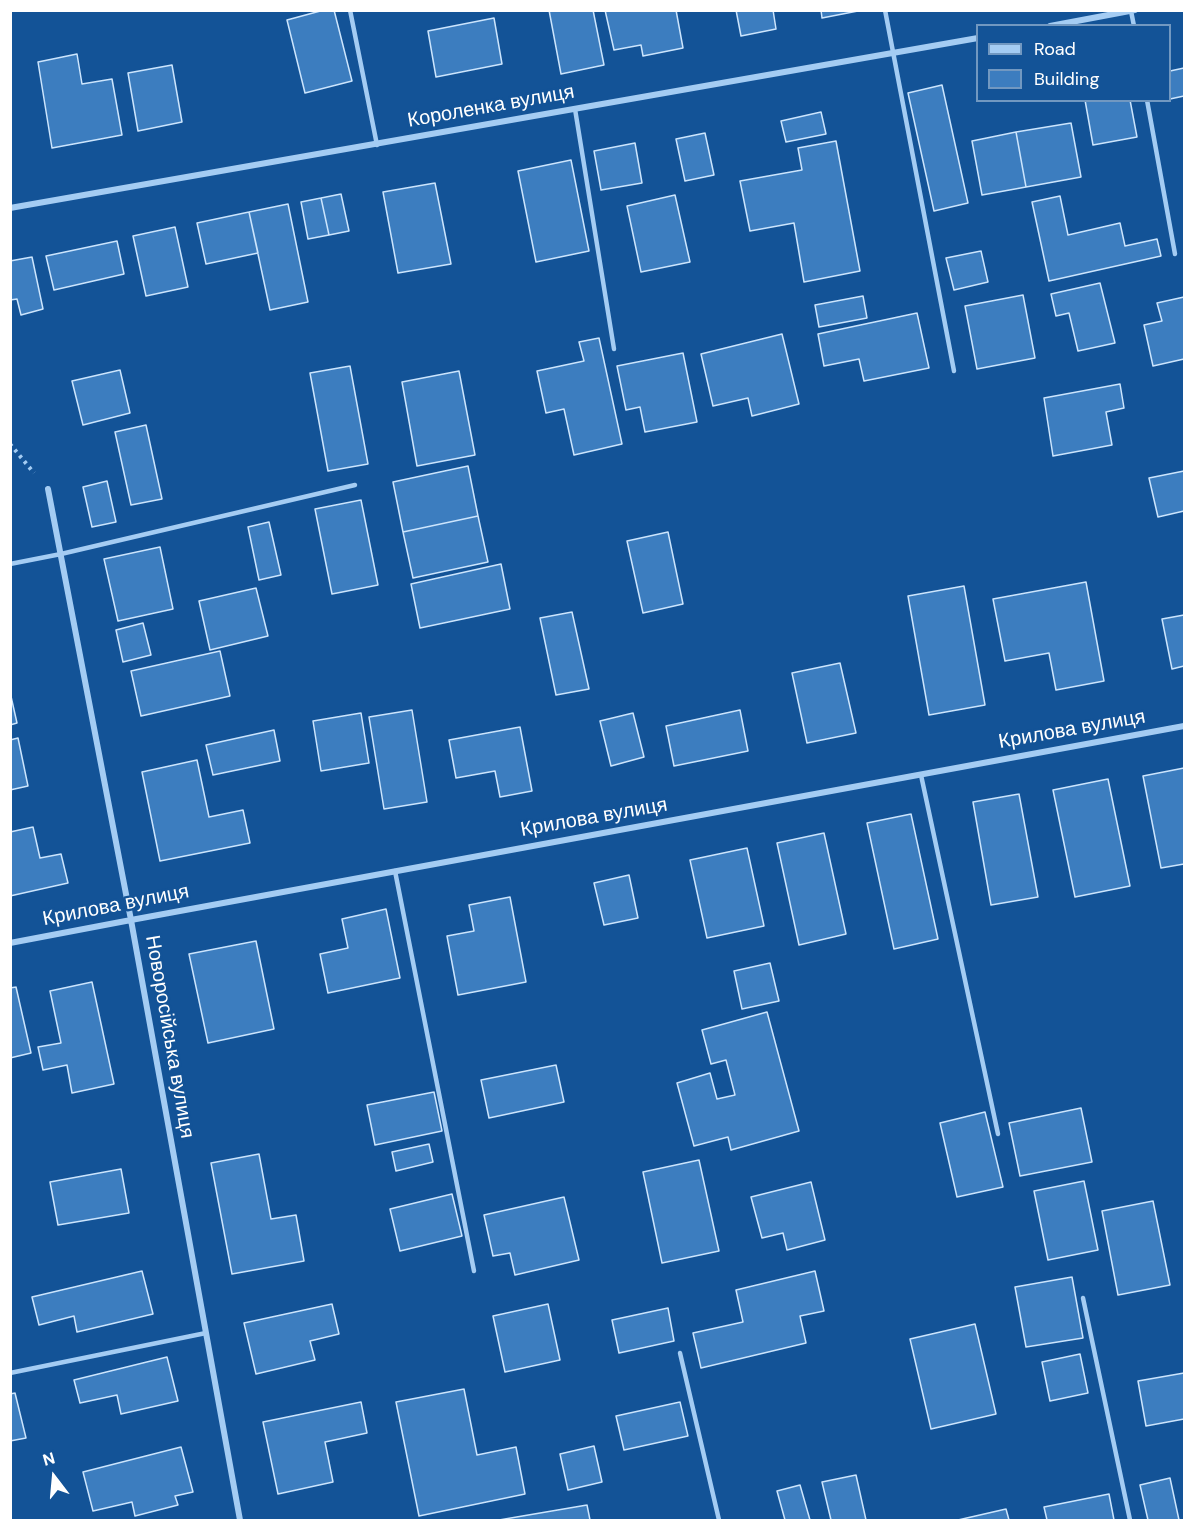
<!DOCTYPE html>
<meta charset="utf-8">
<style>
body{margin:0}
#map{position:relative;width:1195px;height:1531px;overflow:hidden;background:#135397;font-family:"DM Sans",sans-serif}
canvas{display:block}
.frame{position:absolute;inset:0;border:12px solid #fff;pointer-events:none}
.legend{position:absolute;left:976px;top:24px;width:195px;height:78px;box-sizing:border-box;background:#135397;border:2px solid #7198c1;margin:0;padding:8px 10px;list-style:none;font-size:18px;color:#fff}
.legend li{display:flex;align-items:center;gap:12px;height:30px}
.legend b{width:30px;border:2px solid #7198c1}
.north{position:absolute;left:24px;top:1447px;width:60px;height:60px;-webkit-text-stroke:4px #135397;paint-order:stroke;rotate:344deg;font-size:16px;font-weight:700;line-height:24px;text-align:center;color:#fff}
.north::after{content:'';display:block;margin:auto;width:21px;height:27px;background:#fff;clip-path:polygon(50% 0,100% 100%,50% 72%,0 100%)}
</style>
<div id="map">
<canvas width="1195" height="1531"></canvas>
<div class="frame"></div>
<ul class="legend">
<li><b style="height:8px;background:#a4ccf3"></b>Road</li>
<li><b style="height:16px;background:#3c7dbf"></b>Building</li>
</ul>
<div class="north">N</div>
</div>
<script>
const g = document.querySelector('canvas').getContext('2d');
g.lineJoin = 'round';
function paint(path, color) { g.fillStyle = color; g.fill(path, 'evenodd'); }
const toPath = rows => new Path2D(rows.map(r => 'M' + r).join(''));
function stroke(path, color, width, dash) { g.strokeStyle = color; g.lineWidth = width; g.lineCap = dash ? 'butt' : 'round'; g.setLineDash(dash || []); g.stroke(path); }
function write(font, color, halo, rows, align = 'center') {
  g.font = font + ' "DM Sans",sans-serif'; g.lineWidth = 5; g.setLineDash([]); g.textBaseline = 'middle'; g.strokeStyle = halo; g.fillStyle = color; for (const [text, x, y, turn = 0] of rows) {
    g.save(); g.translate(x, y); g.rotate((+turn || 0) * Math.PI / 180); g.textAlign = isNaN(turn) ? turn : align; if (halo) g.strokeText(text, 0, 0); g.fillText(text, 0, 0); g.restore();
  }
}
const building = toPath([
 [324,10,334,10,352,81,305,93,287,20,324,10],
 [549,10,593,10,604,65,561,74,549,10],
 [605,10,676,10,683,48,643,56,641,45,614,50,605,10],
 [736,10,773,10,776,29,741,36,736,10],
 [821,10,863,10,822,18,821,10],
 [494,18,502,64,436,77,428,31,494,18],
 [77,54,82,84,112,79,122,135,52,148,38,62,77,54],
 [172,65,182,122,138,131,128,73,172,65],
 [1184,68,1184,96,1170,99,1170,71,1184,68],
 [942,85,968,203,934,211,908,93,942,85],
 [1085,100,1130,100,1137,137,1093,145,1085,100],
 [821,112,826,134,786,142,781,121,821,112],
 [1071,123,1081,177,1026,187,1016,132,1071,123],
 [1016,132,1026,187,982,195,972,141,1016,132],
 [705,133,714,175,685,181,676,139,705,133],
 [836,141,860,271,804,282,794,223,750,231,740,181,802,170,798,148,836,141],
 [635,143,642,183,601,190,594,151,635,143],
 [571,160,589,251,536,262,518,171,571,160],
 [435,183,451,264,398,273,383,192,435,183],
 [341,194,349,231,329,235,321,198,341,194],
 [675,195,690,262,641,272,627,206,675,195],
 [1060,196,1068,235,1120,223,1125,246,1157,239,1161,256,1049,281,1032,202,1060,196],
 [321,198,329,235,308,239,301,202,321,198],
 [288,204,308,302,270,310,249,212,288,204],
 [249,212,258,253,206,264,197,223,249,212],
 [175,227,188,287,146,296,133,236,175,227],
 [117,241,124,274,54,290,46,256,117,241],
 [981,251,988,282,954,290,946,258,981,251],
 [32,257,43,309,21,315,17,299,10,300,10,261,32,257],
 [1100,283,1115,343,1078,351,1069,313,1056,316,1051,294,1100,283],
 [1023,295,1035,358,977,369,965,306,1023,295],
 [863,296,867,318,819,327,815,305,863,296],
 [1184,297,1184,359,1153,366,1144,325,1162,321,1157,303,1184,297],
 [917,313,929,368,864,381,859,359,824,366,818,334,917,313],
 [782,334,799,404,752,416,748,398,713,406,701,354,782,334],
 [599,338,622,444,574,455,564,409,546,413,537,371,584,361,579,342,599,338],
 [683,353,697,422,645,432,640,407,626,410,617,366,683,353],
 [350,366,368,464,328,471,310,373,350,366],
 [120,370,130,413,83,425,72,381,120,370],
 [459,371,475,455,417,466,402,382,459,371],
 [1120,384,1124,408,1106,412,1112,445,1053,456,1044,398,1120,384],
 [146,425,162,499,131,505,115,432,146,425],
 [468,466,478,516,403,532,393,482,468,466],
 [1184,471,1184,511,1158,517,1149,478,1184,471],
 [107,481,116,522,92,527,83,487,107,481],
 [361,500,378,585,332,594,315,509,361,500],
 [478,516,488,562,413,578,403,532,478,516],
 [269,522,281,575,259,580,248,527,269,522],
 [668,532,683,604,643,613,627,541,668,532],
 [160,547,173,609,118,621,104,559,160,547],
 [501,564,510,609,420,628,411,584,501,564],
 [1086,582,1104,681,1056,690,1049,653,1005,661,993,599,1086,582],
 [964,586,985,705,929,715,908,596,964,586],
 [256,588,268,636,210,650,199,601,256,588],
 [572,612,589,689,556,695,540,618,572,612],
 [1184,615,1184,666,1172,669,1162,619,1184,615],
 [143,623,151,655,123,662,116,630,143,623],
 [220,651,230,696,141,716,131,671,220,651],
 [840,663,856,733,807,743,792,673,840,663],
 [10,692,17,723,10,725,10,692],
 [412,710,427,802,384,809,369,717,412,710],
 [740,710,748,751,674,766,666,726,740,710],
 [361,713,369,763,321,771,313,721,361,713],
 [633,713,644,757,611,766,600,721,633,713],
 [520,727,532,791,500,797,495,771,456,778,449,740,520,727],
 [274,730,280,761,213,775,206,745,274,730],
 [18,738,28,786,10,790,10,740,18,738],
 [197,760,209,817,243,810,250,843,160,861,142,772,197,760],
 [1184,768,1184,864,1161,868,1143,776,1184,768],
 [1108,779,1130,886,1075,897,1053,790,1108,779],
 [1019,794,1038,897,991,905,973,802,1019,794],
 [911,814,938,939,894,949,867,823,911,814],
 [33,827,40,858,61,854,68,883,10,896,10,832,33,827],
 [824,833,846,934,799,945,777,843,824,833],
 [747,848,764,926,707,938,690,860,747,848],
 [629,875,638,918,604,925,594,883,629,875],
 [510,897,526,982,458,995,447,936,474,931,469,905,510,897],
 [386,909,400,978,328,993,320,954,348,948,342,919,386,909],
 [256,941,274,1029,208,1043,189,954,256,941],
 [770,963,779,1001,742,1009,734,971,770,963],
 [92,982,114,1084,72,1093,67,1065,43,1070,38,1047,61,1043,50,991,92,982],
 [16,987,31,1053,10,1058,10,988,16,987],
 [767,1012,799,1131,731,1150,728,1137,694,1146,677,1083,710,1073,717,1099,735,1095,726,1060,711,1064,702,1030,767,1012],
 [556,1065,564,1102,489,1118,481,1080,556,1065],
 [434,1092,442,1131,375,1145,367,1105,434,1092],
 [1081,1108,1092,1162,1020,1176,1009,1123,1081,1108],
 [985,1112,1003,1187,957,1197,940,1123,985,1112],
 [429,1144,433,1162,396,1171,392,1152,429,1144],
 [259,1154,271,1219,296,1215,304,1261,232,1274,211,1163,259,1154],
 [699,1160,719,1251,662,1263,643,1172,699,1160],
 [121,1169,129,1213,58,1225,50,1182,121,1169],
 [1084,1181,1098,1250,1048,1260,1034,1191,1084,1181],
 [811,1182,825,1240,787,1250,783,1233,762,1238,751,1197,811,1182],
 [452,1194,462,1236,400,1251,390,1209,452,1194],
 [564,1197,579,1260,515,1275,510,1253,493,1256,484,1215,564,1197],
 [1153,1201,1170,1285,1118,1295,1102,1211,1153,1201],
 [142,1271,153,1314,77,1332,74,1316,39,1325,32,1297,142,1271],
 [815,1271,824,1311,800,1316,806,1343,701,1368,693,1333,743,1322,736,1290,815,1271],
 [1072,1277,1083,1338,1026,1347,1015,1287,1072,1277],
 [332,1304,339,1334,310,1341,315,1360,256,1374,244,1323,332,1304],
 [548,1304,560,1360,505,1372,493,1316,548,1304],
 [668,1308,674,1341,619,1353,612,1320,668,1308],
 [975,1324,996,1414,931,1429,910,1339,975,1324],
 [1080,1354,1088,1393,1050,1401,1042,1362,1080,1354],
 [167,1357,178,1401,121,1414,117,1395,80,1403,74,1380,167,1357],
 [1184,1373,1184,1419,1146,1426,1138,1381,1184,1373],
 [464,1389,477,1455,516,1447,525,1494,419,1516,396,1402,464,1389],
 [15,1393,26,1438,10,1441,10,1394,15,1393],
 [361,1402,367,1433,325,1442,333,1482,278,1494,263,1422,361,1402],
 [680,1402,688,1436,624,1450,616,1416,680,1402],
 [594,1446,602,1482,568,1490,560,1454,594,1446],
 [181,1447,193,1492,175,1496,178,1505,135,1516,132,1502,93,1511,83,1472,181,1447],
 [856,1475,866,1520,831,1520,822,1482,856,1475],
 [1170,1478,1179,1520,1148,1520,1140,1485,1170,1478],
 [800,1485,810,1520,785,1520,777,1491,800,1485],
 [1109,1494,1114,1520,1047,1520,1044,1507,1109,1494],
 [587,1505,590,1520,499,1520,587,1505],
 [1006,1509,1009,1520,958,1520,1006,1509]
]);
paint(building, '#3c7dbf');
stroke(building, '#cce5fd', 1.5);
stroke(toPath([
 [10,444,34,473]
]), '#a4ccf3', 4, [3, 4.5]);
stroke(toPath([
 [350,10,377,145],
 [885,10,954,371],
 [1131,11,1134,26],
 [1147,100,1175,254],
 [575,109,614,349],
 [10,564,61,554,355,485],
 [921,775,998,1134],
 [395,871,474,1271],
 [1083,1298,1130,1520],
 [680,1353,719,1520],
 [10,1373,206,1333]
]), '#a4ccf3', 4.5);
stroke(toPath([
 [1050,26,1135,10],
 [10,208,978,38],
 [48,489,131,920,240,1520],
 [10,943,131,920,1184,726]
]), '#a4ccf3', 6);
write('20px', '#fff', '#135397', [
 ["Короленка вулиця",491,107,-10],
 ["Крилова вулиця",1072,730,-10],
 ["Крилова вулиця",594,818,-10],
 ["Крилова вулиця",116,906,-11],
 ["Новоросійська вулиця",169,1037,80]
]);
</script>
